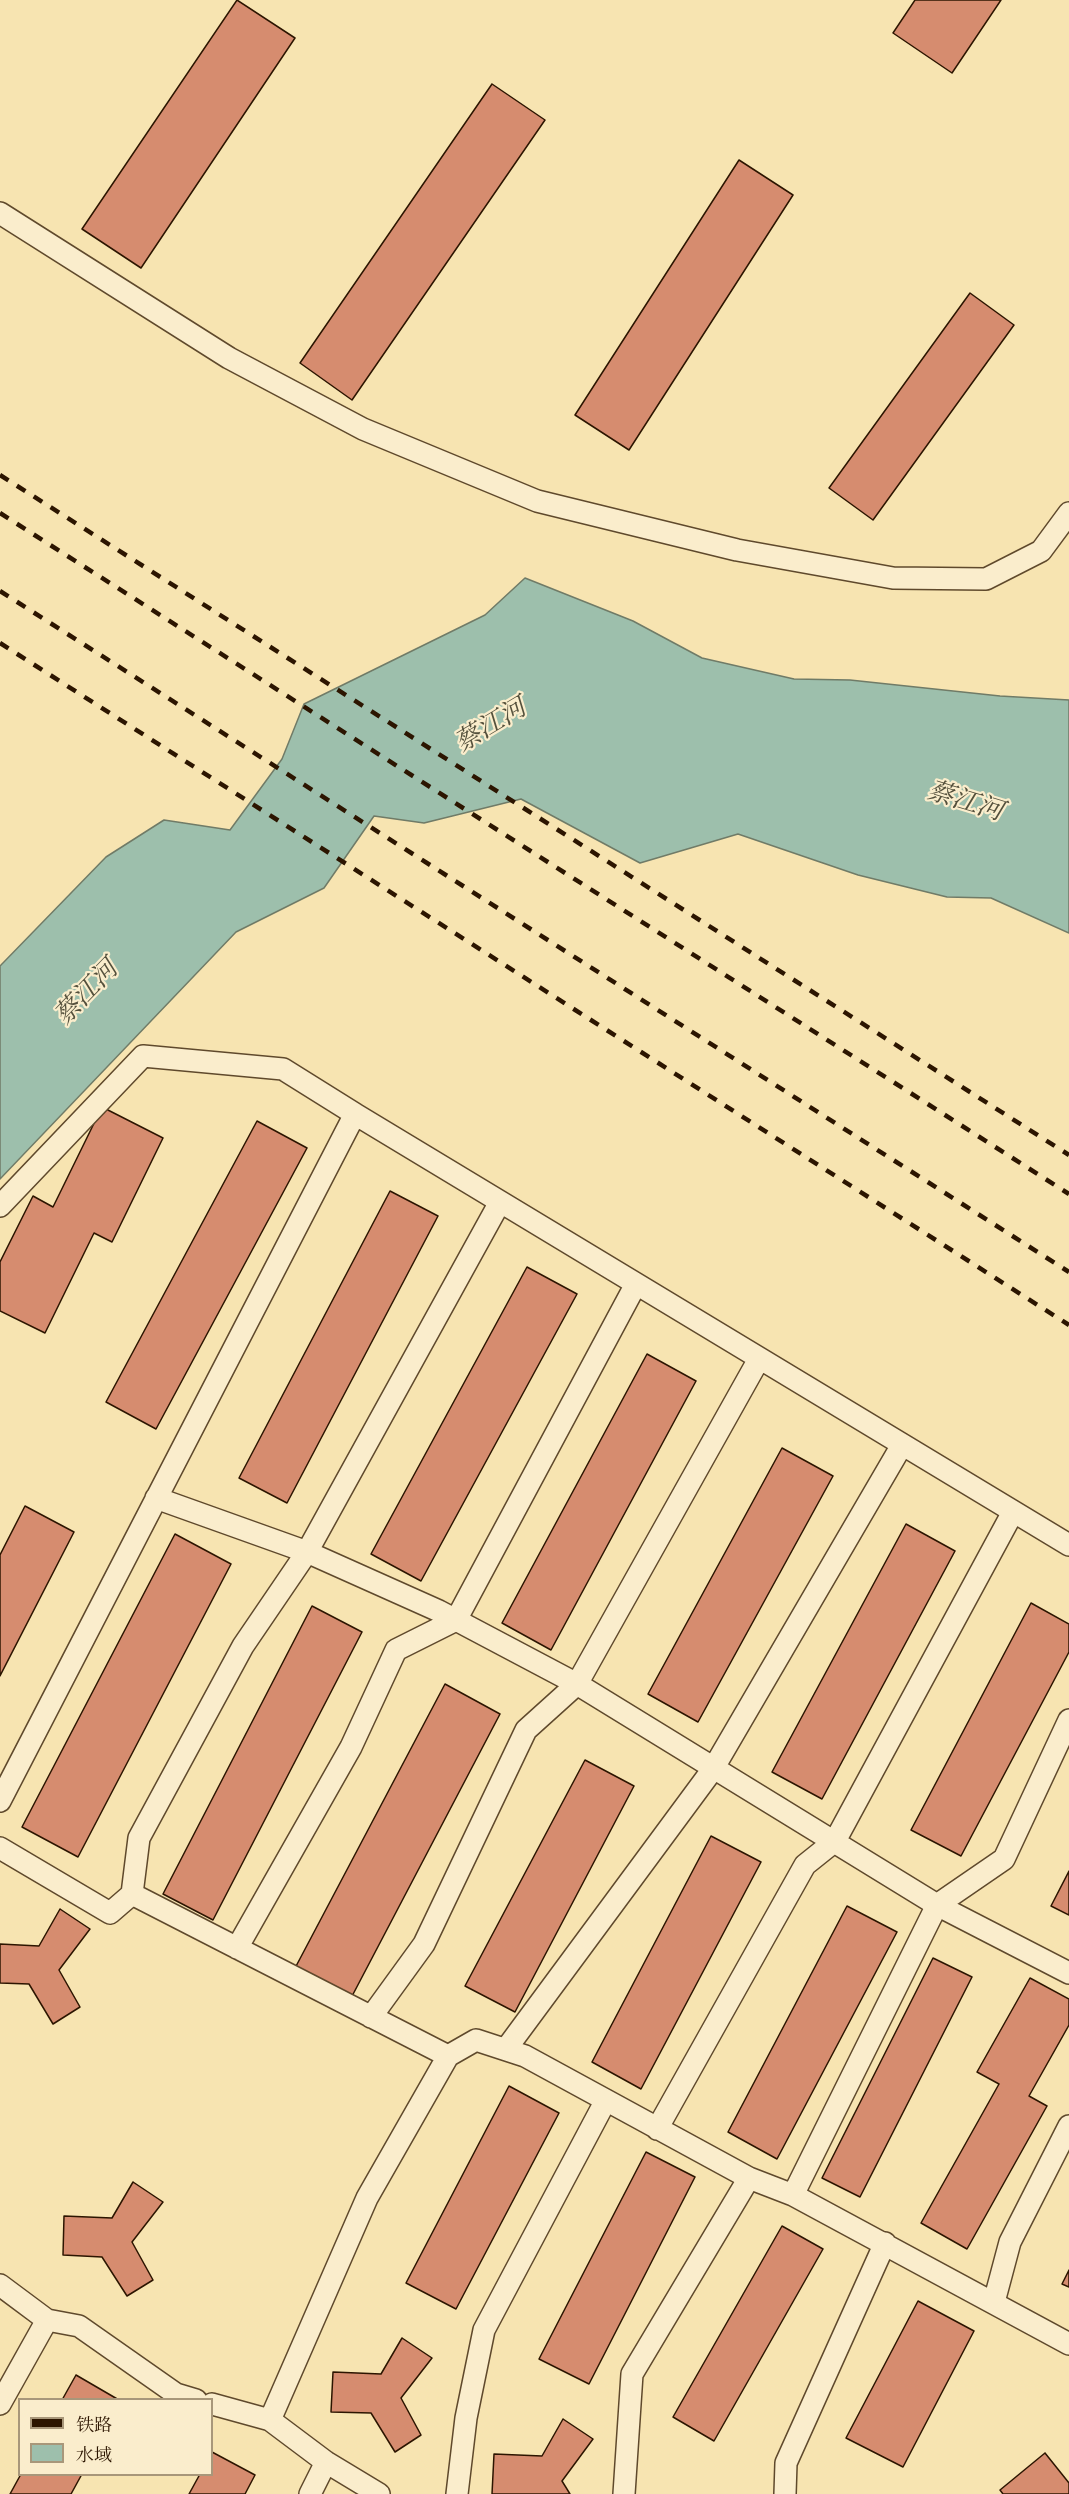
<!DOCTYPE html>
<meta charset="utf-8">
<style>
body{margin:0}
#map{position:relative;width:1069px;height:2494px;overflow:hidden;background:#f7e4b1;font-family:"EB Garamond","Noto Serif SC",serif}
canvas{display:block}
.legend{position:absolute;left:18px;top:2398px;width:195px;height:78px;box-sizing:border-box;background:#faedcc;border:2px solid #a8977a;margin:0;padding:8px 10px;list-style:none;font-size:18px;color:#2c1500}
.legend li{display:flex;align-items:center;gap:12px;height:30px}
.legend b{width:30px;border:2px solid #a8977a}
</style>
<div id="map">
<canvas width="1069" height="2494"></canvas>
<ul class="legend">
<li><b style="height:8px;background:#2c1500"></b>铁路</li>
<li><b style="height:16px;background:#9dbfac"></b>水域</li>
</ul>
</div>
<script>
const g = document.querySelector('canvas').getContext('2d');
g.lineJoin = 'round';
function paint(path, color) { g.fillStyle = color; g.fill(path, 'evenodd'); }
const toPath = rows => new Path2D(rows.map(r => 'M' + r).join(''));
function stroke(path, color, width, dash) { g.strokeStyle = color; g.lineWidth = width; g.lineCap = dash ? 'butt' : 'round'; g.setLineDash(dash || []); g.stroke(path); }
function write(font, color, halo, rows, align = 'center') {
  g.font = font + ' "EB Garamond","Noto Serif SC",serif'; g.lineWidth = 4.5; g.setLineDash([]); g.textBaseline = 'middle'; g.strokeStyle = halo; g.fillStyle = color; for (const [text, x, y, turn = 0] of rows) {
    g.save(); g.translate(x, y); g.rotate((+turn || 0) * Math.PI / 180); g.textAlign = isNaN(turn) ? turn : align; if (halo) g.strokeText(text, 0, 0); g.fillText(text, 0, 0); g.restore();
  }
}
const water = toPath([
 [525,578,633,621,702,658,794,679,850,680,1000,696,1069,700,1069,933,991,898,947,897,858,875,738,834,640,863,521,799,424,823,374,816,324,888,236,932,0,1179,0,966,106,857,164,820,230,830,282,759,304,704,485,615,525,578]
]);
paint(water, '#9dbfac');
stroke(water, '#707b67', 1.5);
const building = toPath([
 [237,0,295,38,141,268,82,229,237,0],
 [915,0,1001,0,952,73,893,33,915,0],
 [492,84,545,120,352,400,300,363,492,84],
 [739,160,793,195,629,450,575,415,739,160],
 [970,293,1014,325,873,520,829,488,970,293],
 [102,1107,163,1138,112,1242,94,1233,45,1333,0,1311,0,1262,33,1196,53,1207,102,1107],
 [257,1121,307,1148,156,1429,106,1402,257,1121],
 [390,1191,438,1216,287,1503,239,1478,390,1191],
 [527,1267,577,1294,421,1581,371,1554,527,1267],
 [647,1354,696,1381,551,1650,502,1623,647,1354],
 [782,1448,833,1476,698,1722,648,1694,782,1448],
 [25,1506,74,1532,0,1676,0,1555,25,1506],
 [906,1524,955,1551,822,1799,772,1772,906,1524],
 [175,1534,231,1564,78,1857,22,1827,175,1534],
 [1031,1603,1069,1624,1069,1652,961,1856,911,1830,1031,1603],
 [312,1606,362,1632,213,1920,163,1894,312,1606],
 [445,1684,500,1714,350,2000,294,1970,445,1684],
 [585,1760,634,1786,515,2012,465,1986,585,1760],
 [711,1836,761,1862,641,2089,592,2062,711,1836],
 [1069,1871,1069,1915,1051,1906,1069,1871],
 [847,1906,897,1932,777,2159,728,2132,847,1906],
 [60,1909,90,1929,59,1970,80,2007,53,2024,29,1984,0,1983,0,1944,39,1946,60,1909],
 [933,1958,972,1977,860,2197,822,2178,933,1958],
 [1030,1978,1069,1999,1069,2025,1029,2096,1047,2106,967,2249,921,2223,999,2084,977,2072,1030,1978],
 [509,2086,559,2113,456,2309,406,2283,509,2086],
 [646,2152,695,2177,589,2384,539,2359,646,2152],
 [133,2182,163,2202,132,2242,153,2280,127,2296,102,2257,63,2255,64,2216,112,2218,133,2182],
 [782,2226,823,2249,714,2441,673,2417,782,2226],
 [1069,2270,1069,2287,1062,2284,1069,2270],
 [918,2301,974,2331,903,2467,846,2438,918,2301],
 [402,2338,432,2358,401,2398,421,2435,395,2452,371,2413,331,2412,333,2372,381,2374,402,2338],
 [76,2375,119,2400,62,2400,76,2375],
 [563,2419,593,2439,562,2481,570,2494,492,2494,494,2454,542,2456,563,2419],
 [212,2452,255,2475,245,2494,189,2494,200,2474,212,2474,212,2452],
 [1045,2453,1069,2483,1069,2494,1003,2494,1000,2490,1045,2453],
 [21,2474,82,2474,71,2494,10,2494,21,2474]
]);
paint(building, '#d68c6f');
stroke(building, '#2c1500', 1.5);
const service = toPath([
 [0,213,229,358,363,429,537,501,737,550,893,578,986,579,1041,551,1069,513],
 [0,1206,143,1056,283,1069,355,1114],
 [156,1498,307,1552,439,1611,577,1684,937,1905,1069,1973],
 [0,1801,355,1114,1069,1545],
 [0,1848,110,1913,132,1894,448,2056,476,2040,525,2056,749,2178,793,2195,1069,2344],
 [132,1894,139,1838,243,1646,307,1552,500,1202],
 [237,1948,351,1747,396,1650,456,1620,636,1284],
 [371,2017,424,1944,526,1730,577,1684,759,1359],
 [506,2049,713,1769,902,1445],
 [657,2129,805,1865,835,1841,1013,1512],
 [793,2195,937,1905,1004,1859,1069,1720],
 [0,2285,47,2320,79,2326,176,2394,196,2400],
 [994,2302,1010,2242,1069,2126],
 [0,2404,47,2320],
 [212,2404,270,2420,326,2462,379,2494],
 [270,2420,367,2198,448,2056],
 [310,2494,326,2462],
 [457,2494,466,2418,484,2330,606,2100],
 [624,2494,632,2374,749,2178],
 [785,2494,786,2463,885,2243]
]);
stroke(service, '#5f492c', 24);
stroke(service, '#faedcc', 21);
stroke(toPath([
 [0,475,1069,1155],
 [0,513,1069,1194],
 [0,591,1069,1272],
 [0,643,1069,1325]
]), '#2c1500', 4.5, [10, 10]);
write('italic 26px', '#54503c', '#faedcc', [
 ["蔡江河",491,726,-31],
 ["蔡江河",965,802,17],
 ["蔡江河",87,993,-46]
]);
</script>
